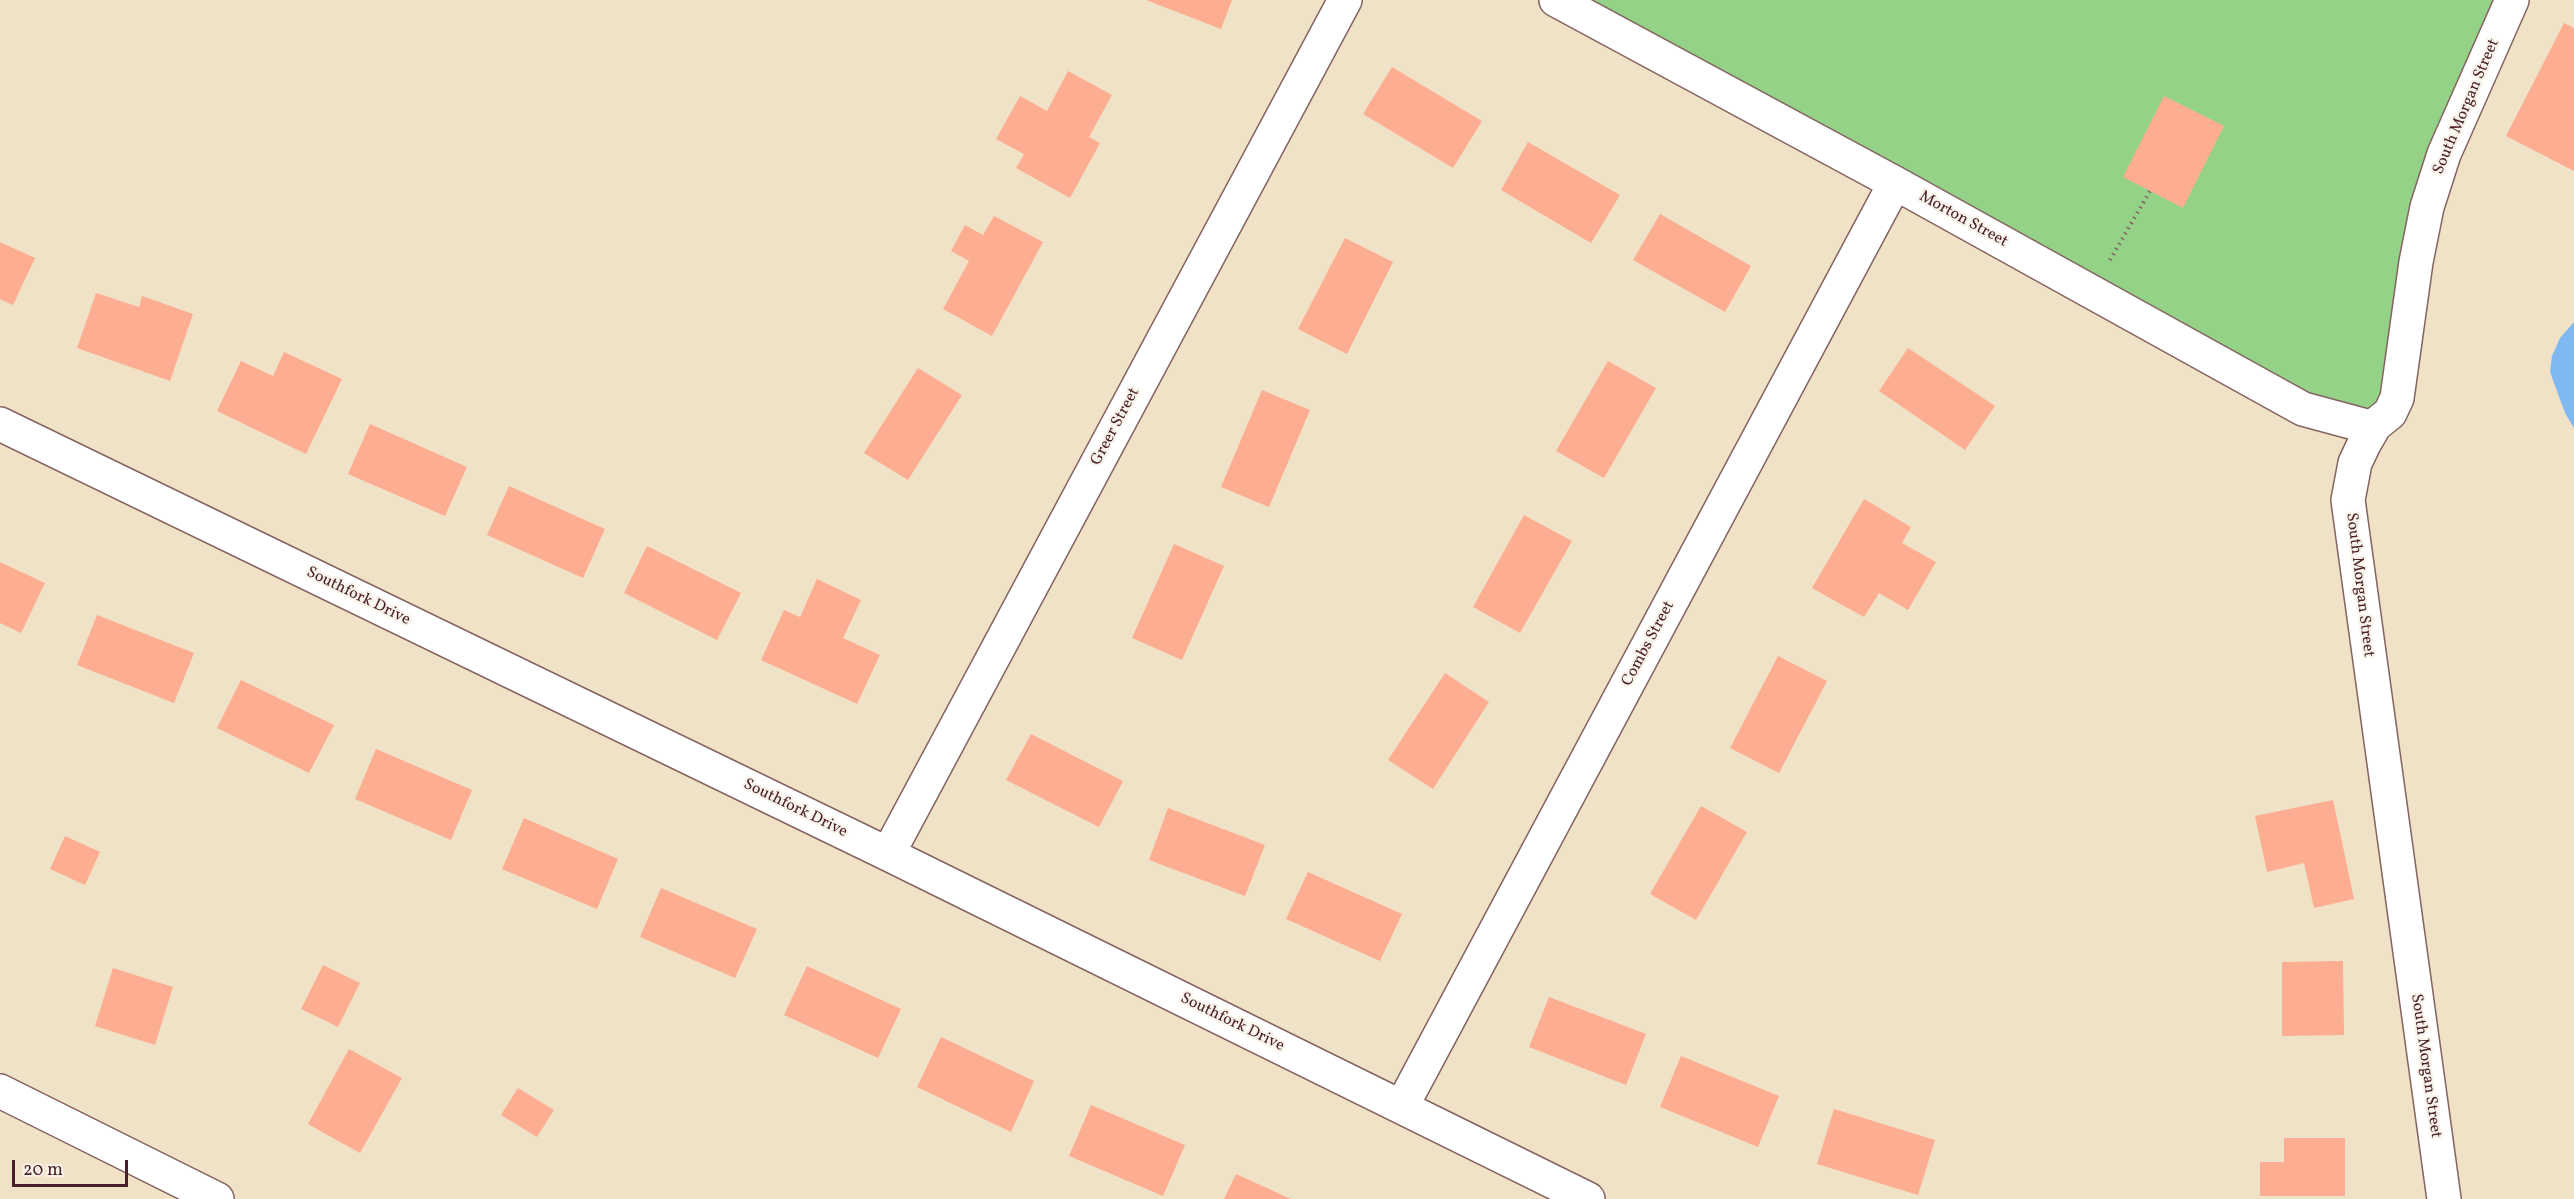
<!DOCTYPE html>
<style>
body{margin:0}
#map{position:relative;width:2574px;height:1199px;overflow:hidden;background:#f0e2c6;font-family:Vollkorn,serif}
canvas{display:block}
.scale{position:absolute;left:12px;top:1160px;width:116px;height:27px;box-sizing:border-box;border:3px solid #4a1f2b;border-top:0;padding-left:8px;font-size:18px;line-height:21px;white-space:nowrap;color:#4a1f2b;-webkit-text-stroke:4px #f7f3e8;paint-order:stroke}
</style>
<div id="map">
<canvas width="2574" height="1199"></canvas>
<div class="scale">20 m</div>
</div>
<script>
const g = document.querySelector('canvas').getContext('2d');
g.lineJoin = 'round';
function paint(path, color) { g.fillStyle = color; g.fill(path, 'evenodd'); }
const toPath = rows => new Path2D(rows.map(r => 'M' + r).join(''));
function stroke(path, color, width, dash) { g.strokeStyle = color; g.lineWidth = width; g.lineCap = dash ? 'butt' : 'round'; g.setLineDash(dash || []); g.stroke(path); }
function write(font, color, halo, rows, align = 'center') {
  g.font = font + ' Vollkorn,serif'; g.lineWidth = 4.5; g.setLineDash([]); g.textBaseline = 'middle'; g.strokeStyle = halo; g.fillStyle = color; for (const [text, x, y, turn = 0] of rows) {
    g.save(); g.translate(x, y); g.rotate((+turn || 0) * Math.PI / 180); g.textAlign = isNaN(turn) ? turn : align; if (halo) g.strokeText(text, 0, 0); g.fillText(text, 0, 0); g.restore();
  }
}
paint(toPath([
 [1556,0,2512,0,2444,154,2402,368,2366,426]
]), '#94d287');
paint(toPath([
 [2574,322,2574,428,2565,413,2550,372,2552,356,2560,338]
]), '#80b9f1');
paint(toPath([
 [1146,0,1232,0,1221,29],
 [2564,23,2574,28,2574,171,2506,136],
 [1392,67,1482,121,1453,168,1363,114],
 [1068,71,1112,95,1089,137,1100,143,1070,198,1016,168,1024,154,996,139,1020,96,1047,111],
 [2164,96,2224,126,2183,208,2123,177],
 [1528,142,1620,195,1591,243,1501,190],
 [1660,214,1751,266,1725,312,1633,260],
 [994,216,1043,242,992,336,943,309,969,261,951,251,965,225,983,235],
 [1345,238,1393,262,1347,354,1298,329],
 [0,242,35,258,13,305,0,299],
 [96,293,139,307,142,296,193,314,170,381,77,348],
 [1908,348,1995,406,1965,450,1879,391],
 [284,352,342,379,306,454,217,411,241,361,273,376],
 [1608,361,1656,388,1604,478,1556,451],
 [918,368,962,395,908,480,864,453],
 [1262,390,1310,410,1269,507,1221,487],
 [370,424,467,467,445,516,348,474],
 [509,486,605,529,583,578,487,535],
 [1864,499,1911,527,1902,543,1936,562,1908,610,1879,593,1864,617,1812,588],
 [1524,515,1572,541,1520,633,1473,607],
 [1174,544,1224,566,1182,660,1132,638],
 [647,546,741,593,717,640,624,593],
 [0,562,45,583,21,633,0,623],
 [817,579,861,600,843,638,880,655,857,704,761,660,784,610,800,617],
 [97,615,194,653,174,703,77,665],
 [1778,656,1827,681,1779,773,1730,748],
 [1445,673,1489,702,1433,789,1388,760],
 [241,680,334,725,309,773,217,728],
 [1031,734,1123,781,1099,827,1006,780],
 [376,749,472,790,451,840,355,799],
 [2333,800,2354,899,2314,908,2304,863,2267,872,2255,816],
 [1701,806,1747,832,1696,920,1650,894],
 [1168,808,1265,845,1245,896,1149,860],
 [524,818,618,859,597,909,502,869],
 [65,836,100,852,85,885,50,869],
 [1308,872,1402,914,1380,961,1286,919],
 [661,888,757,929,735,978,640,937],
 [2343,961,2344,1035,2282,1036,2282,962],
 [323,965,360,983,338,1027,301,1009],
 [807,966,901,1009,878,1058,784,1015],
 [113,968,173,987,155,1045,95,1026],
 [1549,997,1646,1034,1626,1085,1529,1047],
 [941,1037,1034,1081,1011,1132,917,1087],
 [349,1049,402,1078,360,1153,308,1124],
 [1681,1056,1779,1096,1758,1147,1660,1107],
 [518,1088,554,1110,537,1137,501,1115],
 [1091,1105,1185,1145,1163,1196,1069,1156],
 [1834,1109,1935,1140,1918,1195,1817,1164],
 [2284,1138,2345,1138,2345,1196,2260,1196,2260,1162,2284,1162],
 [1236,1174,1291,1199,1224,1199]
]), '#fdad91');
const street = toPath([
 [1556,0,1895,183,2303,409,2366,426,2375,425],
 [0,424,888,854,1588,1199],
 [888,854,1345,0],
 [0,1091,217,1199],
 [1402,1106,1895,183],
 [2444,1199,2348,500,2355,463,2364,444,2375,425,2390,413,2397,398,2416,262,2427,207,2444,154,2512,0]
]);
stroke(street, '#846361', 36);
stroke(toPath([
 [2110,260,2150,191]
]), '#846361', 4, [1.5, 4.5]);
stroke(street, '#fff', 33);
write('16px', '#4a1f2b', '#f7f3e8', [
 ["South Morgan Street",2467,107,-67],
 ["Morton Street",1963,220,29],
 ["Greer Street",1116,427,-62],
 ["South Morgan Street",2359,585,83],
 ["Southfork Drive",358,597,26],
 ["Combs Street",1649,644,-62],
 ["Southfork Drive",795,809,26],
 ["Southfork Drive",1232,1023,26],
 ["South Morgan Street",2425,1066,82]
]);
</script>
